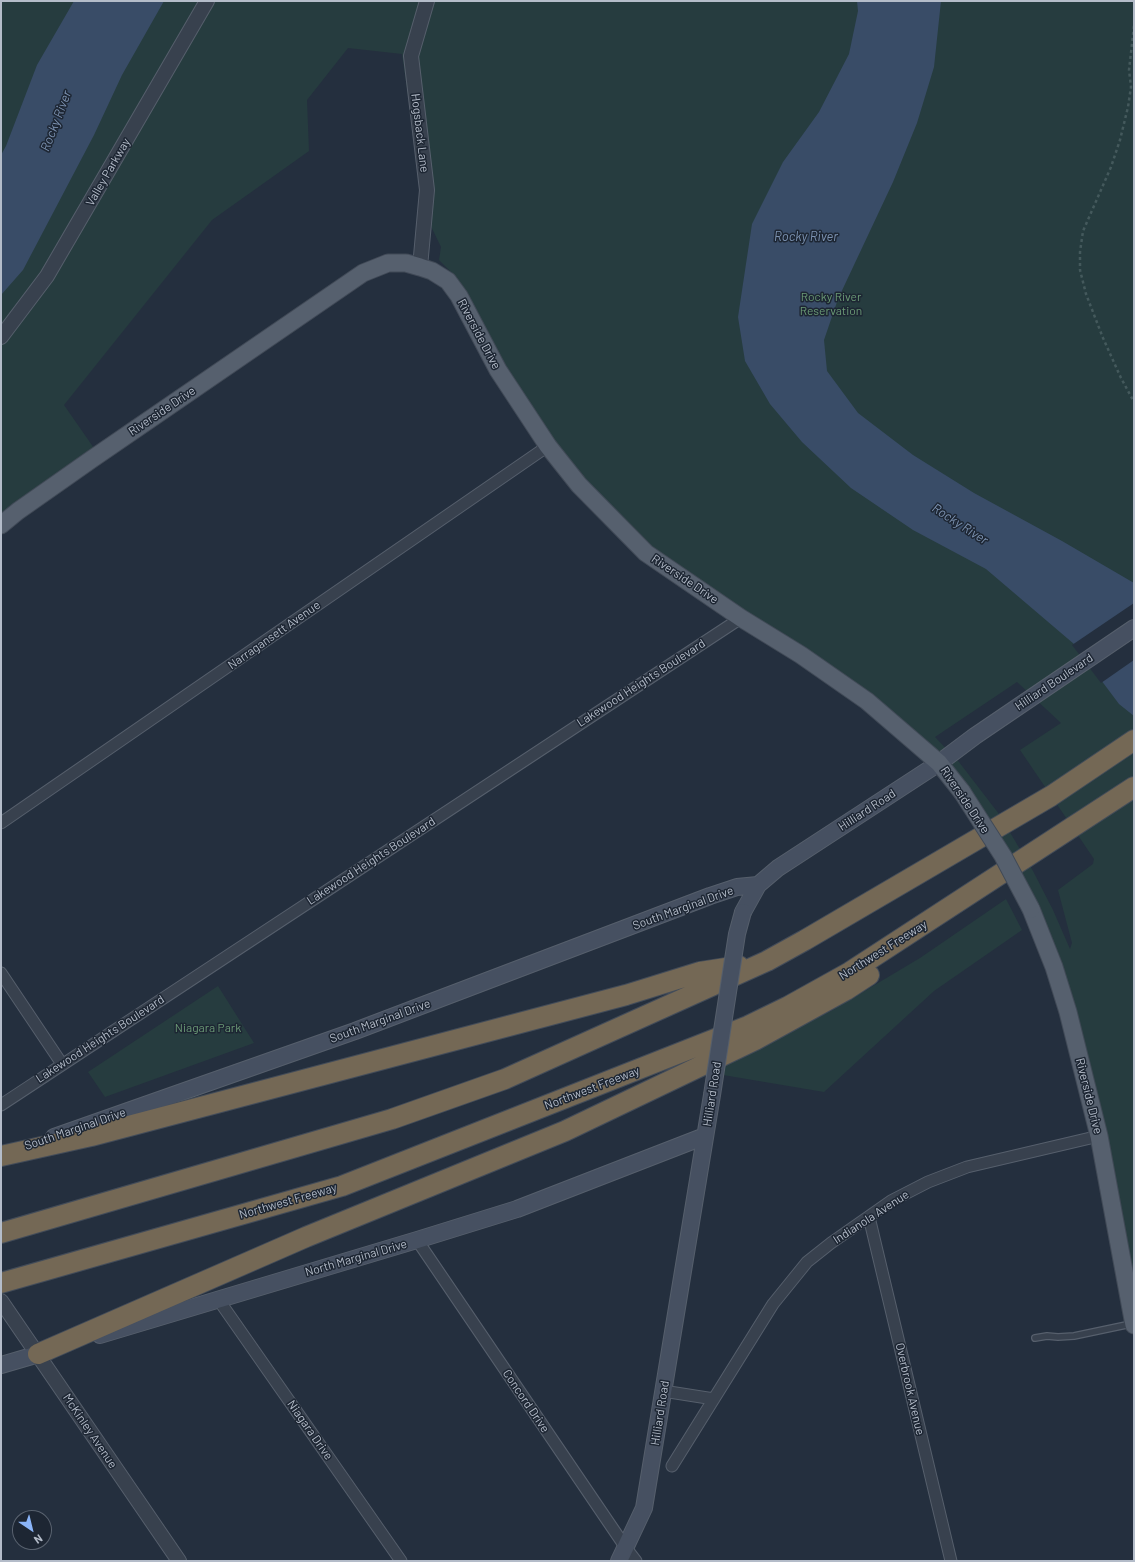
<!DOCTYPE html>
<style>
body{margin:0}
#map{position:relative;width:1135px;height:1562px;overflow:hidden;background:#242f3e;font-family:Barlow,sans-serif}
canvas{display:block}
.frame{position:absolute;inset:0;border:2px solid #b4bcc9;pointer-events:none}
.north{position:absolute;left:12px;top:1510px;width:40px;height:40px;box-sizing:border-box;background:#1d2633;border:1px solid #59626f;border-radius:50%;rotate:145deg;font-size:11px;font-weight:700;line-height:16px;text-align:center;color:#b4bcc9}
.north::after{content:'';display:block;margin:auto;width:14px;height:18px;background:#8ab4f8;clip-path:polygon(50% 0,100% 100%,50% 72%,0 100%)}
</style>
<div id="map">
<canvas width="1135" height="1562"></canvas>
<div class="frame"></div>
<div class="north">N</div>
</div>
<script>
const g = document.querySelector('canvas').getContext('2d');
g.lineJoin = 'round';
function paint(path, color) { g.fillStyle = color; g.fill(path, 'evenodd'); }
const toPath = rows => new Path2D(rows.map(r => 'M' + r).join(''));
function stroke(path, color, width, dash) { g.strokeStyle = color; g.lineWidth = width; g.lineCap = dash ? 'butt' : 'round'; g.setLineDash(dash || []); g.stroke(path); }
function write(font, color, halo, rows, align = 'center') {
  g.font = font + ' Barlow,sans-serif'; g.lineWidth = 3; g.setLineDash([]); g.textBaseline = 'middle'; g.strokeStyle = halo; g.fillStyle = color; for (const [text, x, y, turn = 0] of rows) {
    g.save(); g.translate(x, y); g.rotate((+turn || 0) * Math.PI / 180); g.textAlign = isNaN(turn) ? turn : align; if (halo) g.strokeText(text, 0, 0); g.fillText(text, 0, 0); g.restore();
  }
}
paint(toPath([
 [1,1,1134,1,1134,1297,1069,1019,1018,883,916,743,642,556,512,388,456,277,439,260,441,247,425,214,402,54,348,48,307,100,309,151,212,220,64,405,96,451,1,524],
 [1017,682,1061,723,1020,750,1094,859,1093,864,1058,890,1072,943,1070,949,1053,910,1033,871,999,814,959,762,935,737],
 [1006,899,1022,930,934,991,824,1092,723,1075,724,1063,831,1011,920,958],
 [218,986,254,1043,105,1097,88,1072]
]), '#263c3f');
paint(toPath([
 [74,1,164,1,122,75,94,135,23,270,1,295,1,155,6,146,37,65],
 [857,1,941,1,934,67,917,123,893,182,838,299,824,340,827,371,858,413,913,455,974,493,1062,541,1134,583,1134,716,1119,704,1074,644,986,569,913,530,851,488,802,442,770,404,745,361,738,317,752,224,783,162,819,112,849,54,858,11]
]), '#394c67');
paint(toPath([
 [1134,603,1134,660,1101,683,1072,645]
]), '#242f3e');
const service = toPath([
 [1035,1338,1047,1336,1058,1337,1074,1336,1131,1324]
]);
const minor = toPath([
 [1,823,548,446],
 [1,973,62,1064],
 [1,1105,741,618],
 [869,1217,951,1561],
 [417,1240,626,1548,636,1561],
 [218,1299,401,1561],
 [663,1391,714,1399],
 [672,1466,773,1304,807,1262,831,1243,891,1201,928,1182,967,1167,1099,1136]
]);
const tertiary = toPath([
 [420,267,427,190,411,56,427,1],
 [1,337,47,276,207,1],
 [1,1301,179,1561]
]);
const secondary = toPath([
 [743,912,758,885,778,868,939,763,975,736,1134,628],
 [54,1137,355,1031,710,896,737,887,758,885],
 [100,1335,417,1240,517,1209,705,1136],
 [1,1365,49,1351],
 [619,1561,644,1508,712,1095]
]);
const primary = toPath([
 [1,525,18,511,92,459,363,273,388,263,406,263,420,267,432,271,448,281,459,296,498,370,548,446,579,485,646,553,741,618,801,655,867,701,939,763,962,792],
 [1031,909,1054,967,1068,1012,1099,1136,1134,1325]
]);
const motorway = toPath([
 [1,1156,91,1136,626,995,700,972,739,966],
 [1,1233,392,1119,505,1079,767,961,805,940,1051,796,1134,740],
 [1,1283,342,1186,748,1026,787,1007,850,972,1134,787],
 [38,1354,306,1237,565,1131,755,1040,846,990,869,975]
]);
stroke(service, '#565f6c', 8);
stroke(minor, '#565f6c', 13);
stroke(tertiary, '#565f6c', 16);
stroke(secondary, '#565f6c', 18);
stroke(primary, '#414a57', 19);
stroke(motorway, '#434c59', 22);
stroke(toPath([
 [1134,26,1129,70,1131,87,1128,107,1120,140,1111,167,1083,231,1080,252,1080,270,1086,294,1103,338,1121,378,1134,402]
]), '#44595c', 2.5, [3, 3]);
stroke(service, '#38414e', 5.5);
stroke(minor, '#38414e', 11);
stroke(tertiary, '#38414e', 14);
stroke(secondary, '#465061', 16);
stroke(primary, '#56606e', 17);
stroke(motorway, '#746855', 20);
const secondaryBridge = toPath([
 [712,1095,737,934,743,912]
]);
const primaryBridge = toPath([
 [962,792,1003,856,1031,909]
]);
stroke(secondaryBridge, '#565f6c', 18, []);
stroke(primaryBridge, '#414a57', 19, []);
stroke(secondaryBridge, '#465061', 16);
stroke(primaryBridge, '#56606e', 17);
write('12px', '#b4bcc9', '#1d2633', [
 ["Hogsback Lane",420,133,83],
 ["Valley Parkway",108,172,-60],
 ["Riverside Drive",479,334,62],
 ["Riverside Drive",162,411,-34],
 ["Riverside Drive",685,579,34],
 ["Narragansett Avenue",274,635,-35],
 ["Hilliard Boulevard",1054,682,-34],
 ["Lakewood Heights Boulevard",641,683,-33],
 ["Riverside Drive",965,800,56],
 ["Hilliard Road",867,810,-33],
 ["Lakewood Heights Boulevard",371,861,-33],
 ["South Marginal Drive",683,908,-20],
 ["Northwest Freeway",883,950,-32],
 ["South Marginal Drive",380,1021,-20],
 ["Lakewood Heights Boulevard",100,1039,-33],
 ["Northwest Freeway",592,1088,-21],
 ["Hilliard Road",712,1094,-81],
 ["Riverside Drive",1089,1096,76],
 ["South Marginal Drive",75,1129,-19],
 ["Northwest Freeway",288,1201,-16],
 ["Indianola Avenue",871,1217,-33],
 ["North Marginal Drive",356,1258,-16],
 ["Overbrook Avenue",910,1389,77],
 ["Concord Drive",526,1401,56],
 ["Hilliard Road",660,1413,-81],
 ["Niagara Drive",310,1430,55],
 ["McKinley Avenue",90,1431,56]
]);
write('12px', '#6b9a76', '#1d2633', [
 ["Rocky River",831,297],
 ["Reservation",831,311],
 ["Niagara Park",208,1028]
]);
write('italic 13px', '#7c92b1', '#1d2633', [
 ["Rocky River",56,121,-69],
 ["Rocky River",806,237],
 ["Rocky River",960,524,33]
]);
</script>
